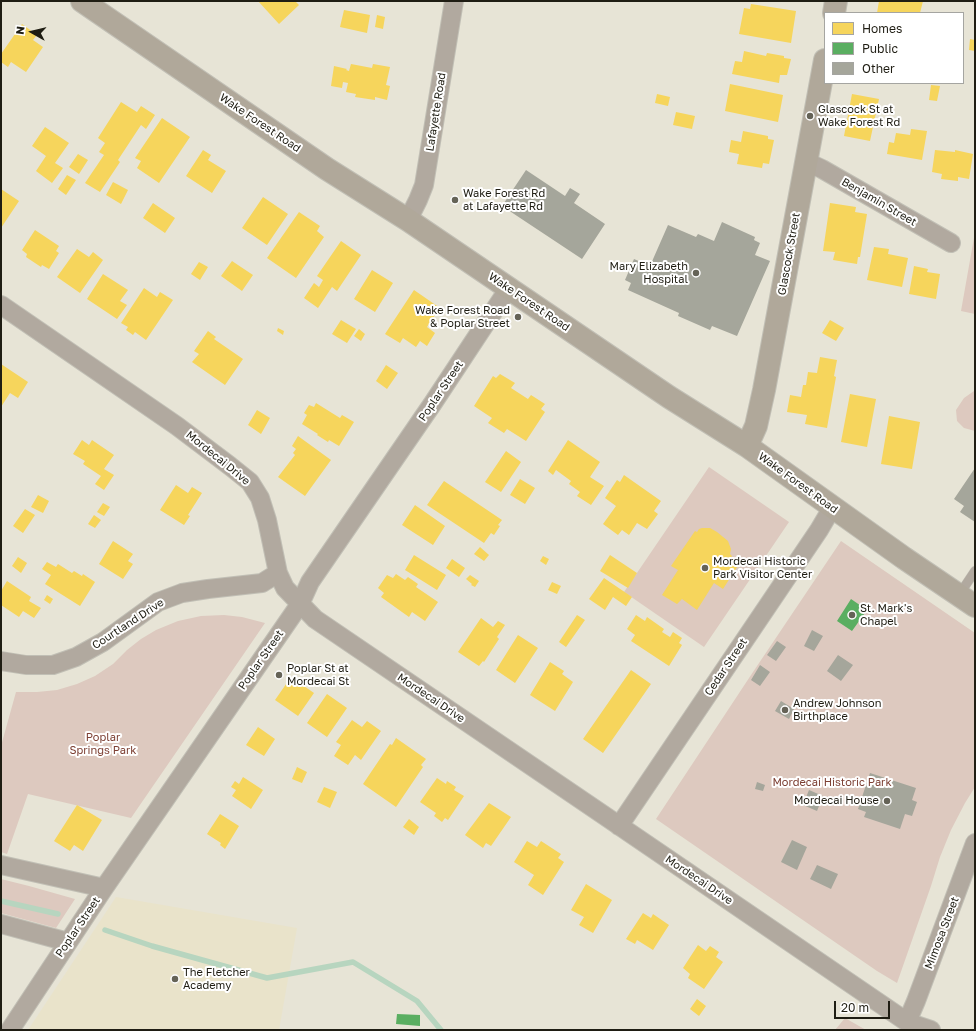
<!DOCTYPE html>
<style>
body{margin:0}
#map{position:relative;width:976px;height:1031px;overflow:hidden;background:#e7e4d6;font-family:"Golos Text",sans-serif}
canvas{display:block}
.frame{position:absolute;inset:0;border:2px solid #1f1d13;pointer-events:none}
.legend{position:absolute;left:824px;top:12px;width:140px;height:72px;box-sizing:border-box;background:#fff;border:1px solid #a5a5a1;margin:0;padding:5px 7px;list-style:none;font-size:12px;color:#1f1d13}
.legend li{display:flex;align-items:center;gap:8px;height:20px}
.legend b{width:20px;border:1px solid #a5a5a1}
.north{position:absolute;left:12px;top:12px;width:40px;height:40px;-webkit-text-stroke:3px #fff;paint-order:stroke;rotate:278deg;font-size:11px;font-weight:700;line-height:16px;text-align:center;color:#1f1d13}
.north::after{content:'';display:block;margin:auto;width:14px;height:18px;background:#1f1d13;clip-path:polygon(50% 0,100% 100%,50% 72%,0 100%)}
.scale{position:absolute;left:834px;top:1001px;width:56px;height:18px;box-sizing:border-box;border:2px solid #1f1d13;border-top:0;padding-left:5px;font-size:12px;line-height:14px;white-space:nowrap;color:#1f1d13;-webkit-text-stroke:3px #fff;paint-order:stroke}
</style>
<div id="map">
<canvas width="976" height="1031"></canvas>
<div class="frame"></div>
<ul class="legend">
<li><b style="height:11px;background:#f6d55c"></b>Homes</li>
<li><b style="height:11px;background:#5aae61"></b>Public</li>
<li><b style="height:11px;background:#a5a69b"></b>Other</li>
</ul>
<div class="north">N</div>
<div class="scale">20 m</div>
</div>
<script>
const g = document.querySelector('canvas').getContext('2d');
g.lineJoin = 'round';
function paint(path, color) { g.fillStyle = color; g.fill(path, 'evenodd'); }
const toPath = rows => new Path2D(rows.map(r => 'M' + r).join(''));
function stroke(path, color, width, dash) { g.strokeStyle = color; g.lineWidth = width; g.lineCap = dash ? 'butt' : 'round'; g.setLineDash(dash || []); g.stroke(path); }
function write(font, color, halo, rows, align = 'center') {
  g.font = font + ' "Golos Text",sans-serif'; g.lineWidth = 4; g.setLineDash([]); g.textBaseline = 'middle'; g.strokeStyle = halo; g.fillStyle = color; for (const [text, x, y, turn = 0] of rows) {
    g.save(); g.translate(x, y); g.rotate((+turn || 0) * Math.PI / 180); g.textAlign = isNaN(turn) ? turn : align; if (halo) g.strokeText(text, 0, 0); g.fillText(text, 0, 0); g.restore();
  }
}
paint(toPath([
 [116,897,297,928,279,1030,28,1030]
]), '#e9e3ca');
paint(toPath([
 [975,232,975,314,961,311],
 [974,391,975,391,975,431,964,428,957,421,956,410,964,398],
 [709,467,789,522,704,647,624,592],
 [841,541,975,633,975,787,965,803,951,830,940,857,931,886,897,983,877,971,656,819,753,672],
 [224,615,242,617,265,623,131,818,28,794,7,854,1,852,1,746,16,692,37,692,57,690,77,684,95,676,113,664,127,650,141,639,156,630,178,621,201,616],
 [1,879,29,886,75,899,56,928,1,913],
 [845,1018,866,1030,835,1030]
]), '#ddc9bf');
paint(toPath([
 [258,1,295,1,299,5,279,24],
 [879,1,923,1,920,13,877,13],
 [751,4,796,11,791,43,739,34,744,8,750,9],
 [344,10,370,15,367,33,340,27],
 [377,15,385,17,383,29,375,27],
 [22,24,37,35,33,40,43,47,26,72,11,62,8,67,1,62,1,54],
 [970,39,975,40,975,51,969,50],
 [744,51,766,56,767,53,784,56,784,58,791,59,787,75,780,75,779,83,732,74,735,61,742,62],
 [351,64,372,68,373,64,390,67,386,85,390,86,387,100,375,97,375,100,355,97,356,94,346,92,348,83,343,82,342,88,331,86,334,66,347,69,346,70,349,71],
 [730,84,783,95,778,122,725,111],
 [931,85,940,86,937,101,929,100],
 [657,94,670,97,668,106,655,103],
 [852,94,879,99,870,141,844,136],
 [121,102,137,112,141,106,155,115,146,129,141,125,118,160,120,162,100,192,85,183,104,155,99,152,105,143,98,138],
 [676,112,695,116,692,129,673,125],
 [162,118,190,137,159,183,137,168,141,161,135,158],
 [45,127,69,143,55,163,63,168,52,183,36,171,46,156,32,146],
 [911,129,927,131,922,160,887,154,889,142,894,143,896,133,910,135],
 [743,131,768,136,768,139,774,140,769,164,763,163,762,168,737,164,739,154,729,152,731,140,741,142],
 [203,150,211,155,208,160,226,171,212,193,186,176],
 [935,150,955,152,955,150,973,154,969,179,958,177,958,181,941,179,942,174,932,172],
 [78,154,88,160,79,174,69,167],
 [67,175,76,180,66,195,58,189],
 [113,182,128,190,121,204,106,195],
 [1,189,19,201,1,228],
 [263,197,288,214,267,245,242,228],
 [153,203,175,218,165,233,143,218],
 [830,203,856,207,855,212,867,214,860,257,858,257,857,264,833,260,835,252,823,251],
 [299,212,320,226,317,231,324,237,296,278,267,258],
 [35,230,59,246,56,251,59,253,49,269,42,265,41,267,26,257,27,254,22,250],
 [341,241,361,255,337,291,332,287,318,308,304,298,314,283,319,287,323,280,317,276],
 [874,247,889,249,888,254,908,258,902,287,867,280],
 [77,249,89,257,93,252,103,260,80,293,57,277],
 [232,261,253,275,242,291,221,276],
 [199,262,208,267,200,280,191,274],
 [914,266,928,269,927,272,940,274,936,299,909,294],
 [372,270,393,283,375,312,354,299],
 [103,274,128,290,120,301,127,305,117,319,87,299],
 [144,288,157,297,160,292,173,300,146,340,135,332,133,335,126,330,128,327,121,323],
 [414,290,440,308,427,327,435,333,427,346,420,341,416,347,403,338,400,343,385,334],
 [341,320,356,329,347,343,332,334],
 [830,320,844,328,836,341,822,333],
 [278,328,284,331,283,335,277,331],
 [359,329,365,334,361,341,354,336],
 [208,331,216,337,214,339,243,359,225,385,192,362,199,354,194,351],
 [820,357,837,360,834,376,836,377,827,428,805,424,807,415,787,412,790,395,801,397,803,385,806,385,808,372,817,373],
 [1,364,28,382,18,398,10,393,1,407],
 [386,365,398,373,387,389,376,381],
 [500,374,515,383,511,388,528,399,531,395,545,404,541,409,545,412,526,441,507,429,504,433,488,423,492,418,474,406,493,376,496,378],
 [850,394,876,399,867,447,841,442],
 [316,403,340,418,342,415,354,422,339,446,329,440,328,442,317,435,318,434,302,424,307,415,304,413,309,405,314,407],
 [257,410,270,418,261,434,248,425],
 [889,416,920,422,912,469,881,464],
 [298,436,331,460,305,496,278,477,295,455,293,453,296,449,292,446],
 [82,440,89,445,92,440,114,455,104,469,114,475,104,490,95,484,101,476,83,464,85,461,73,454],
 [568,440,600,462,590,477,604,486,591,505,577,496,580,492,569,484,571,481,556,470,553,475,548,471],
 [506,451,521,462,501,492,485,482],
 [624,475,661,501,654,511,658,514,647,529,637,523,629,535,622,530,618,535,603,524,616,506,605,498,617,480,620,482],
 [520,479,535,488,525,504,510,495],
 [444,481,502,520,498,525,500,526,494,535,491,533,484,543,427,505],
 [176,485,188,493,192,487,202,493,188,515,190,516,184,525,160,510],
 [38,495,49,501,43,513,31,507],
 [103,503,110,507,104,516,97,512],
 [415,505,445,526,433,545,402,525],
 [25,509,35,515,23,533,13,526],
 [94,515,101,520,95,528,88,524],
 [702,528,710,528,717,532,728,541,731,549,730,554,732,556,730,559,739,564,723,589,714,583,697,610,682,599,677,604,662,595,678,570,671,566,695,531,697,532,699,529],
 [113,541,133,554,128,561,133,564,123,579,99,564],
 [480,547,489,555,484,561,474,554],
 [414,555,446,575,437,590,405,570],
 [610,555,637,573,628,588,600,571],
 [543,556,549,559,546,565,540,561],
 [18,557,27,563,21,573,12,566],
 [452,559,465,568,459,577,446,568],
 [47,562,56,567,58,564,72,573,74,571,82,576,83,574,95,582,80,606,45,584,51,575,42,569],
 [396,574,405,580,408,577,418,584,416,587,438,602,425,621,412,612,409,617,381,597,384,593,378,588,387,575,393,578],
 [470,575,479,581,475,587,471,585,472,584,466,579],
 [604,578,632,597,626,606,613,597,605,610,589,599],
 [7,581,31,597,29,601,41,608,34,618,23,611,19,617,1,605,1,591],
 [552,582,561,586,557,594,548,590],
 [47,595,53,599,50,604,44,600],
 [577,615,585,620,566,647,559,642],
 [636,615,645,621,647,617,664,629,662,632,670,637,673,632,682,638,679,643,682,645,669,666,631,641,635,635,627,629],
 [481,618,493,627,498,621,505,625,497,637,499,639,484,662,483,661,479,666,458,652],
 [518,635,538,648,515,683,496,670],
 [550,662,564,671,562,674,573,682,555,711,530,695],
 [631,670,651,684,603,753,583,739],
 [291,677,314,693,298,716,275,700],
 [327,694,347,708,327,737,307,723],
 [352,720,362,727,367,721,381,731,361,760,355,755,348,765,334,756,341,745,336,742],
 [258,727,275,739,264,756,246,745],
 [396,738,426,759,421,765,423,767,396,807,363,784,390,744,392,745],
 [297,767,307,772,302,783,292,779],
 [243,777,263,790,251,809,232,796,236,790,231,787,235,781,239,784],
 [437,778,446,784,447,781,456,787,454,790,464,796,448,820,445,818,442,822,434,816,436,813,420,802],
 [324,787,337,792,330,808,317,802],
 [489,803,511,817,491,846,486,843,483,848,465,835],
 [77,805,102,820,83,851,74,845,70,851,54,841],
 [220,814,239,826,225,849,220,845,221,843,207,834],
 [409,819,419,827,414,835,403,827],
 [527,841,537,847,541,841,561,854,558,858,564,862,543,895,528,885,534,875,514,862],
 [586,884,612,900,593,933,579,925,584,917,571,910],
 [643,913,651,918,653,914,669,925,653,950,637,940,635,944,626,939],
 [698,945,706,951,710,946,719,952,716,957,723,962,704,989,688,978,690,974,683,968],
 [697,999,706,1006,699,1016,690,1009]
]), '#f6d55c');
paint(toPath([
 [851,599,867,610,852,631,837,621],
 [397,1014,420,1015,420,1026,396,1024]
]), '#5aae61');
stroke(toPath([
 [1,901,58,914],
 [105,930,152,946,267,978,353,962,417,1001,441,1030]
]), '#b7d5bf', 5.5);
paint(toPath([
 [526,170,565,196,570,188,580,194,574,203,605,224,582,259,502,206],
 [722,222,755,237,754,240,760,243,755,255,770,261,737,336,712,326,710,330,678,316,679,313,628,290,631,283,625,280,634,259,650,266,668,225,696,237,698,234,714,241],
 [975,468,975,522,960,512,964,506,954,499],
 [812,630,823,636,814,651,804,646],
 [777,641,786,647,776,661,767,655],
 [838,655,853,665,841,681,827,671],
 [760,665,770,672,760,686,751,680],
 [781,701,794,709,789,719,775,711],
 [870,773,916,788,912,800,917,802,912,816,905,814,900,829,864,817,866,812,858,809],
 [757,782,765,785,763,791,755,789],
 [809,790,823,796,817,811,803,805],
 [792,840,807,847,797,870,781,862],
 [817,865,838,874,831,889,810,879]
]), '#a5a69b');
const lane = toPath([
 [959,595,975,571]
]);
const street = toPath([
 [807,162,822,169,951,243],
 [408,220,418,200,424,185,454,1],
 [1,305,177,426,230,466,250,482,260,498,267,520,278,573,285,588,315,619,605,816,907,1022,931,1030],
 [1,661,26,665,53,665,76,657,103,642,158,602,182,593,208,589,262,583,278,573],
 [619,826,819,530,832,508],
 [1,865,104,888],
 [1,924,68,942],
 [907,1022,916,1001,975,843],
 [10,1030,104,888,300,604,310,582,433,403,509,288]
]);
const secondary = toPath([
 [82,1,327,169,408,220,669,397,747,446,904,558,975,606],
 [834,13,836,1],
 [747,446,756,426,764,390,825,60]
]);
stroke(lane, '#c1bfb5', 10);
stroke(street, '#c1bfb5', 20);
stroke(secondary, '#c1bfb5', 24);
stroke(lane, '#b1a99f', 9);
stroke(street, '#b1a99f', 18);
stroke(secondary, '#b0a89a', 22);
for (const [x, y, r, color] of [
 [810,116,4,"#656357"],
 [455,200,4,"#656357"],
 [696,273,4,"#656357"],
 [518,317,4,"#656357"],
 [705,568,4,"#656357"],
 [852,615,4,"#656357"],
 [279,675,4,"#656357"],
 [785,710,4,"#656357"],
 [887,801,4,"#656357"],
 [175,979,4,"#656357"]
]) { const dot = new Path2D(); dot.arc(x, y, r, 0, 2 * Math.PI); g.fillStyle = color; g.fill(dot); stroke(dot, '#fff', 1.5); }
write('11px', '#1f1d13', '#fff', [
 ["Glascock St at",818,110],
 ["Wake Forest Rd",818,123],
 ["Wake Forest Rd",463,194],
 ["at Lafayette Rd",463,207],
 ["Mary Elizabeth",688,267,"right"],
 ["Hospital",688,280,"right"],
 ["Wake Forest Road",510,311,"right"],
 ["& Poplar Street",510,324,"right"],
 ["Mordecai Historic",713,562],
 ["Park Visitor Center",713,575],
 ["St. Mark's",860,609],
 ["Chapel",860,622],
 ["Poplar St at",287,669],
 ["Mordecai St",287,682],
 ["Andrew Johnson",793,704],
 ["Birthplace",793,717],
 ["Mordecai House",879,801,"right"],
 ["The Fletcher",183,973],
 ["Academy",183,986]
], 'left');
write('11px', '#1f1d13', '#fff', [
 ["Lafayette Road",436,112,-81],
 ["Wake Forest Road",260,123,34],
 ["Benjamin Street",879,202,30],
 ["Glascock Street",789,254,-80],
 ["Wake Forest Road",529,302,34],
 ["Poplar Street",441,391,-56],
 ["Mordecai Drive",218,458,39],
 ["Wake Forest Road",798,483,36],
 ["Courtland Drive",128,624,-33],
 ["Poplar Street",261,660,-55],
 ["Cedar Street",726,667,-56],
 ["Mordecai Drive",431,698,34],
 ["Mordecai Drive",699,880,34],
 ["Poplar Street",78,927,-56],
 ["Mimosa Street",942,933,-69]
]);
write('11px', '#7d4034', '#fff', [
 ["Poplar",103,738],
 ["Springs Park",103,751],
 ["Mordecai Historic Park",832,783]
]);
</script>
